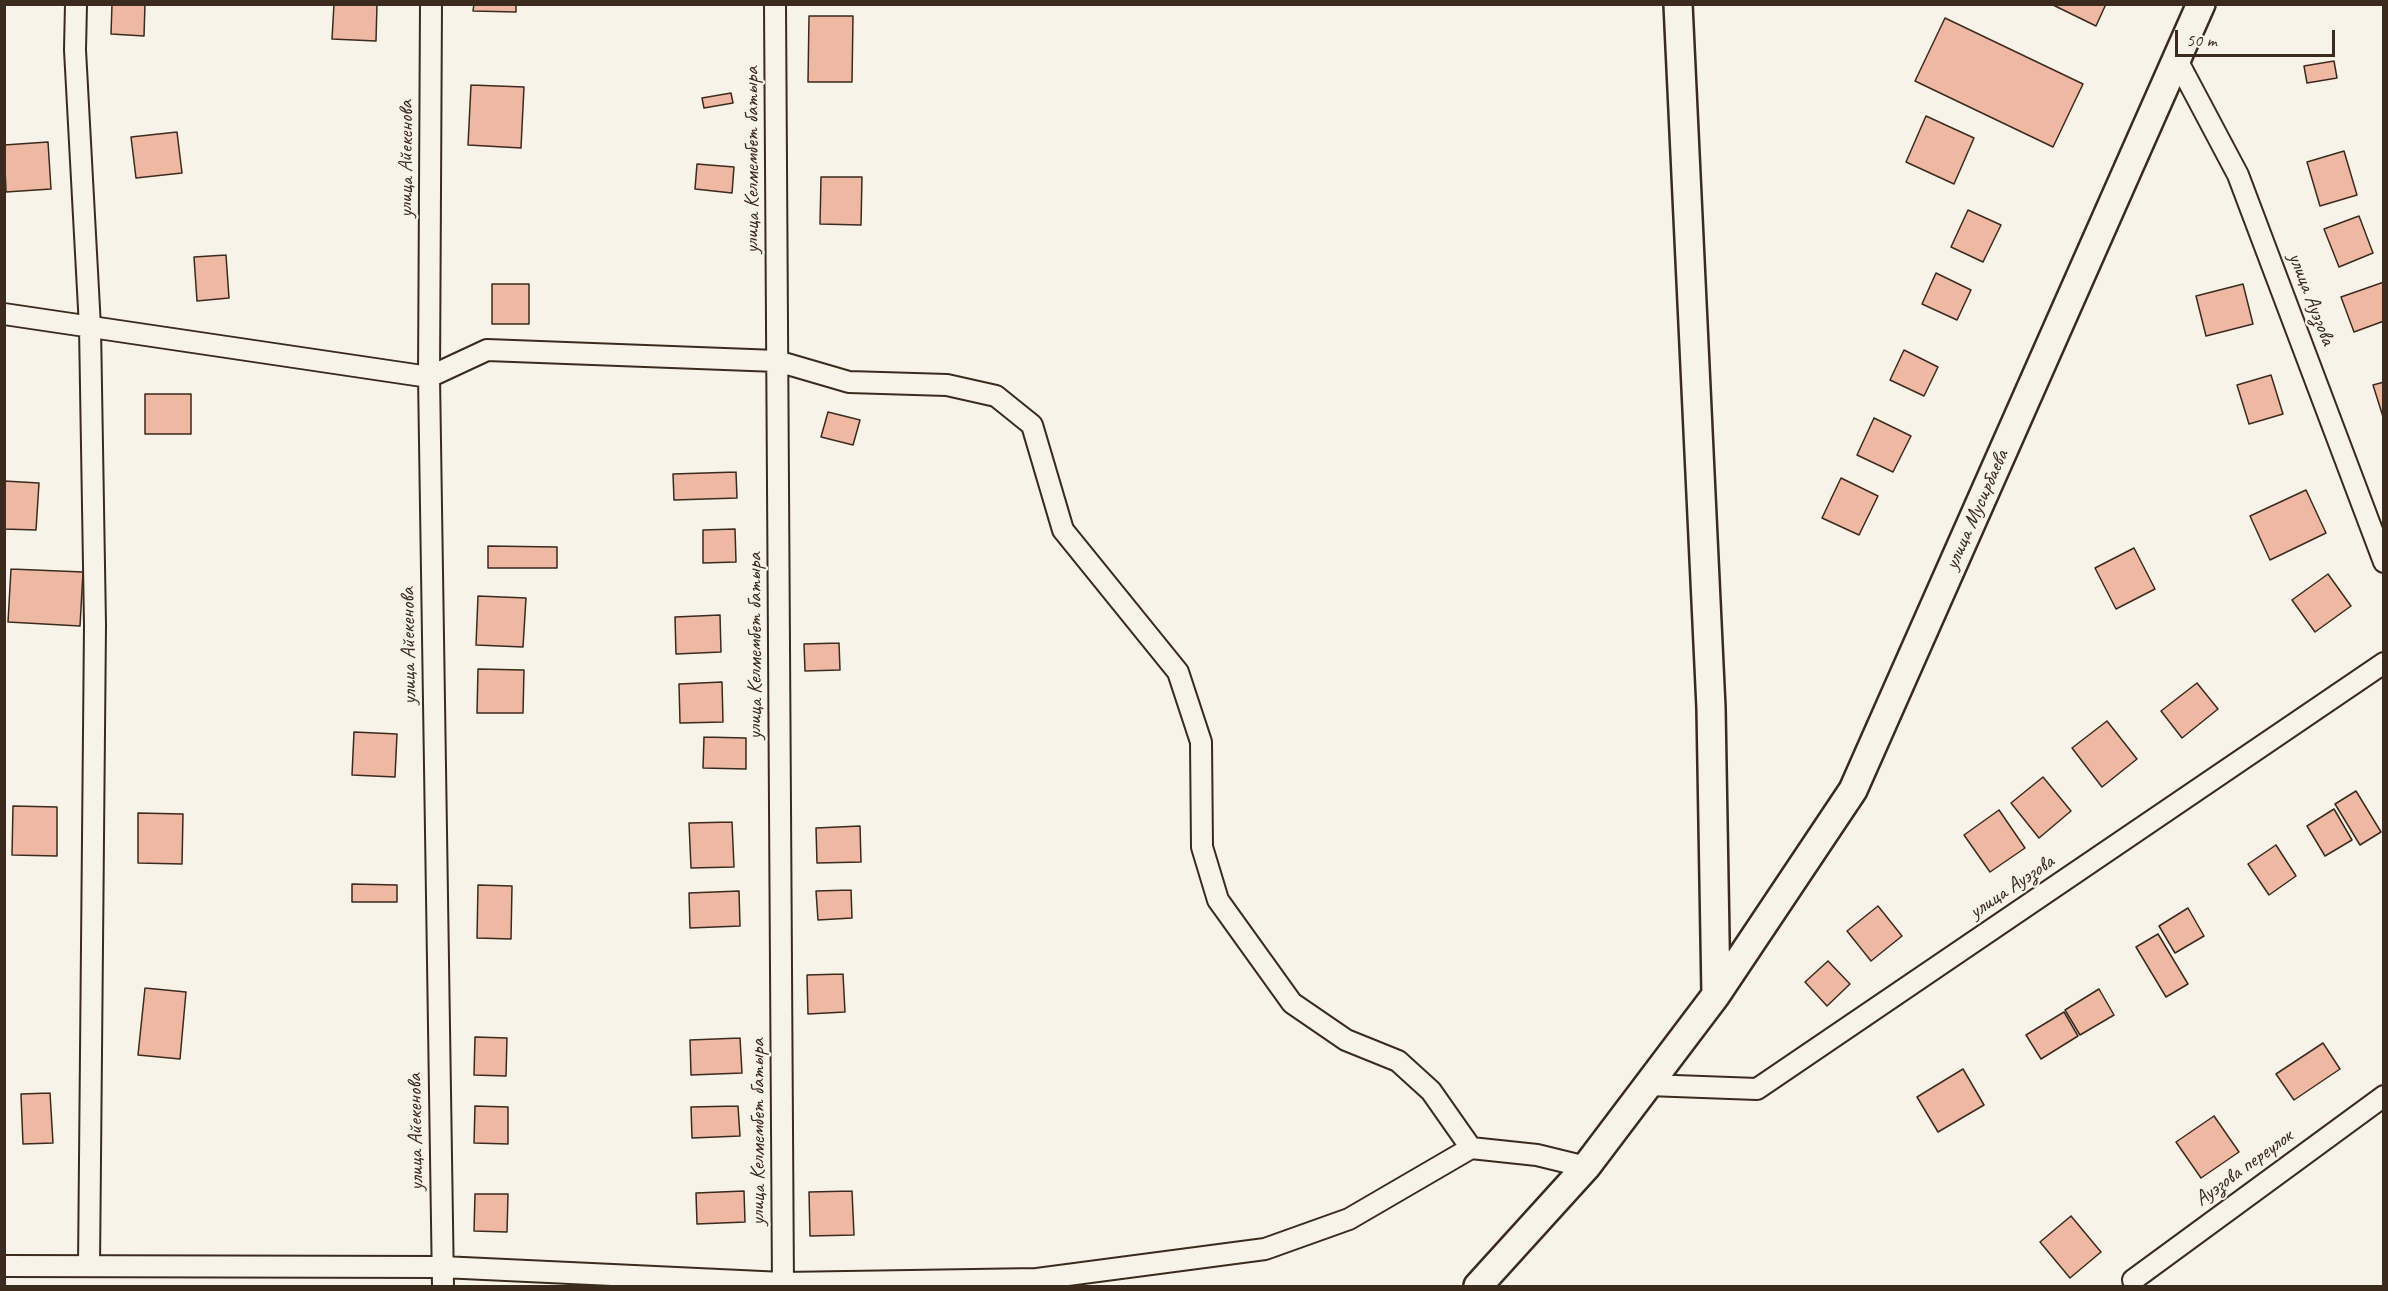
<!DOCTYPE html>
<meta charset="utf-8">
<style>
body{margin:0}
#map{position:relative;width:2388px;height:1291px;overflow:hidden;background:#f7f3e8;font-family:Caveat,sans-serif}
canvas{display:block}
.frame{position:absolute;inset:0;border:6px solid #3b2a1e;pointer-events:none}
.scale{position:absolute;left:2175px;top:30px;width:160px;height:27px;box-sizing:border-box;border:3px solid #3b2a1e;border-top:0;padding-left:8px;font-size:18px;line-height:21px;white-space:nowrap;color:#3b2a1e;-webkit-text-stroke:4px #f7f3e8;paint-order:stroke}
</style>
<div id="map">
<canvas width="2388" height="1291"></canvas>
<div class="frame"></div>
<div class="scale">50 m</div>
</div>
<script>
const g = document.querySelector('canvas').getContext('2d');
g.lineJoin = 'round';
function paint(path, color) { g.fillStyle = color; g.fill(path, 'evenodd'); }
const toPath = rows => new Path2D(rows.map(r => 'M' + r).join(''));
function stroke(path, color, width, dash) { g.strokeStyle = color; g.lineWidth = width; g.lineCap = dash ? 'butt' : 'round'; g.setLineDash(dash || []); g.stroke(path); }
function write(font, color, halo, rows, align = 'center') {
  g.font = font + ' Caveat,sans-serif'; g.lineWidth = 4.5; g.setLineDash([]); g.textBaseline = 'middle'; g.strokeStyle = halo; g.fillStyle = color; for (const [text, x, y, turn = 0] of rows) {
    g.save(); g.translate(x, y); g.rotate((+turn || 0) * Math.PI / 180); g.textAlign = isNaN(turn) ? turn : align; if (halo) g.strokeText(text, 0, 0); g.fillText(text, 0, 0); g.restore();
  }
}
const building = toPath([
 [112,4,145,4,144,36,111,34,112,4],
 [334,4,377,4,376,41,332,39,334,4],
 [474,4,516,4,516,12,473,11,474,4],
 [2051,4,2106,4,2096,26,2051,4],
 [809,16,853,16,852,82,808,82,809,16],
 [1945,18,2083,84,2053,147,1915,81,1945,18],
 [2334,61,2337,78,2307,83,2304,66,2334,61],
 [471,85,524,87,521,148,468,145,471,85],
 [731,93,733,103,704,108,702,98,731,93],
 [1926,116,1974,138,1954,184,1906,162,1926,116],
 [177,132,182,173,136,178,131,137,177,132],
 [48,142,51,189,6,192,4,145,48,142],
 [2344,151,2357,195,2320,206,2307,162,2344,151],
 [697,164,734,167,732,193,695,189,697,164],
 [821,177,862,177,861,225,820,224,821,177],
 [1968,210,2001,225,1983,262,1951,247,1968,210],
 [2359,216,2373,253,2339,267,2324,229,2359,216],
 [226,255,229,298,197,301,194,257,226,255],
 [1936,273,1971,290,1957,320,1922,304,1936,273],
 [2384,282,2384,321,2354,332,2341,297,2384,282],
 [492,284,529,284,529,324,492,324,492,284],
 [2243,284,2253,324,2206,336,2196,296,2243,284],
 [1904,350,1938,367,1924,396,1890,380,1904,350],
 [2271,375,2283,414,2249,424,2237,385,2271,375],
 [2384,382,2384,420,2373,385,2384,382],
 [145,394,191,394,191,434,145,434,145,394],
 [828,412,860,420,853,445,821,437,828,412],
 [1874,418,1911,436,1893,472,1857,455,1874,418],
 [736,472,737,498,674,500,673,474,736,472],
 [1841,478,1878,496,1859,535,1822,518,1841,478],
 [4,481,39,483,36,530,4,529,4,481],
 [2306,490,2326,533,2270,560,2250,516,2306,490],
 [735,529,736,562,703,563,703,530,735,529],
 [488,546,557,547,557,568,488,568,488,546],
 [2134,548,2155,589,2116,609,2095,568,2134,548],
 [11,569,83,572,80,626,8,622,11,569],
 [2328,574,2351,606,2315,632,2292,600,2328,574],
 [478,596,526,598,523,647,476,645,478,596],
 [720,615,721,652,676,654,675,617,720,615],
 [839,643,840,670,805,671,804,644,839,643],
 [478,669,524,670,523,713,477,713,478,669],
 [722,682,723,722,680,723,679,684,722,682],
 [2197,683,2218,709,2182,738,2161,711,2197,683],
 [2107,721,2137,759,2102,787,2072,748,2107,721],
 [354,732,397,734,395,777,352,775,354,732],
 [704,737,746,738,746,769,703,768,704,737],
 [2043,777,2071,811,2039,838,2011,803,2043,777],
 [2356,791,2381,832,2360,845,2335,804,2356,791],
 [13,806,57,807,57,856,12,855,13,806],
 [2334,809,2352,840,2325,856,2307,826,2334,809],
 [1999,810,2025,848,1990,872,1964,835,1999,810],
 [138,813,183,814,182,864,138,863,138,813],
 [732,822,734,867,691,868,689,823,732,822],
 [860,826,861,862,817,863,816,828,860,826],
 [2276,845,2296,876,2269,895,2248,864,2276,845],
 [352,884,397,885,397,902,352,902,352,884],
 [478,885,512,886,511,939,477,938,478,885],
 [851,890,852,918,818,920,816,891,851,890],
 [739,891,740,926,690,928,689,893,739,891],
 [1878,906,1902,936,1871,961,1847,931,1878,906],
 [2188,908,2204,936,2175,953,2159,926,2188,908],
 [2158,934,2188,984,2166,997,2136,947,2158,934],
 [1828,961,1850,984,1827,1006,1805,982,1828,961],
 [843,974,845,1012,808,1014,807,975,843,974],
 [145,988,186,992,180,1059,138,1055,145,988],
 [2099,989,2114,1015,2080,1035,2065,1010,2099,989],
 [2064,1012,2078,1036,2041,1059,2026,1035,2064,1012],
 [475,1037,507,1038,506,1076,474,1075,475,1037],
 [740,1038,742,1073,691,1075,690,1040,740,1038],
 [2323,1043,2340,1069,2294,1100,2276,1074,2323,1043],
 [1963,1069,1984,1105,1938,1132,1917,1097,1963,1069],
 [50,1093,53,1143,23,1144,21,1094,50,1093],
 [475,1106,508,1107,508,1144,474,1143,475,1106],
 [738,1106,740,1136,692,1138,691,1107,738,1106],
 [2214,1116,2239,1152,2201,1178,2176,1142,2214,1116],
 [744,1191,745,1222,697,1224,696,1193,744,1191],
 [852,1191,854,1235,810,1236,809,1192,852,1191],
 [475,1194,508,1194,507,1232,474,1231,475,1194],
 [2071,1216,2101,1252,2070,1278,2040,1242,2071,1216]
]);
paint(building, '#efb8a3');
stroke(building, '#3b2a1e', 1.5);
const street = toPath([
 [76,4,75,50,90,327,95,625,89,1266],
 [431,4,429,377,443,1286],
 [775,4,783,1286],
 [2177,60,2238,175,2384,562],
 [4,314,429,377,487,350,777,361,849,382,947,385,996,396,1032,425,1063,530,1178,672,1201,742,1202,847,1218,900,1292,1003,1346,1040,1398,1061,1431,1091,1471,1148],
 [1648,1085,1757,1089,2384,663],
 [4,1266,442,1267,783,1283,1037,1279,1265,1249,1349,1219,1471,1148,1537,1155,1586,1167],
 [2133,1280,2384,1096]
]);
const secondary = toPath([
 [1678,4,1711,708,1716,995],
 [1478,1286,1586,1167,1716,995,1853,790,2201,4]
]);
stroke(street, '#3b2a1e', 24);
stroke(secondary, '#3b2a1e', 32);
stroke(street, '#f7f3e8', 20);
stroke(secondary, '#f7f3e8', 27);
write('21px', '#3b2a1e', '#f7f3e8', [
 ["улица Айекенова",406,159,-90],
 ["улица Келмембет батыра",752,160,-90],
 ["улица Ауэзова",2311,299,69],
 ["улица Мусирбаева",1977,510,-66],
 ["улица Айекенова",409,646,-91],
 ["улица Келмембет батыра",755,646,-90],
 ["улица Ауэзова",2012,887,-34],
 ["улица Айекенова",416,1132,-91],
 ["улица Келмембет батыра",758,1132,-90],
 ["Ауэзова переулок",2244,1168,-36]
]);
</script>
